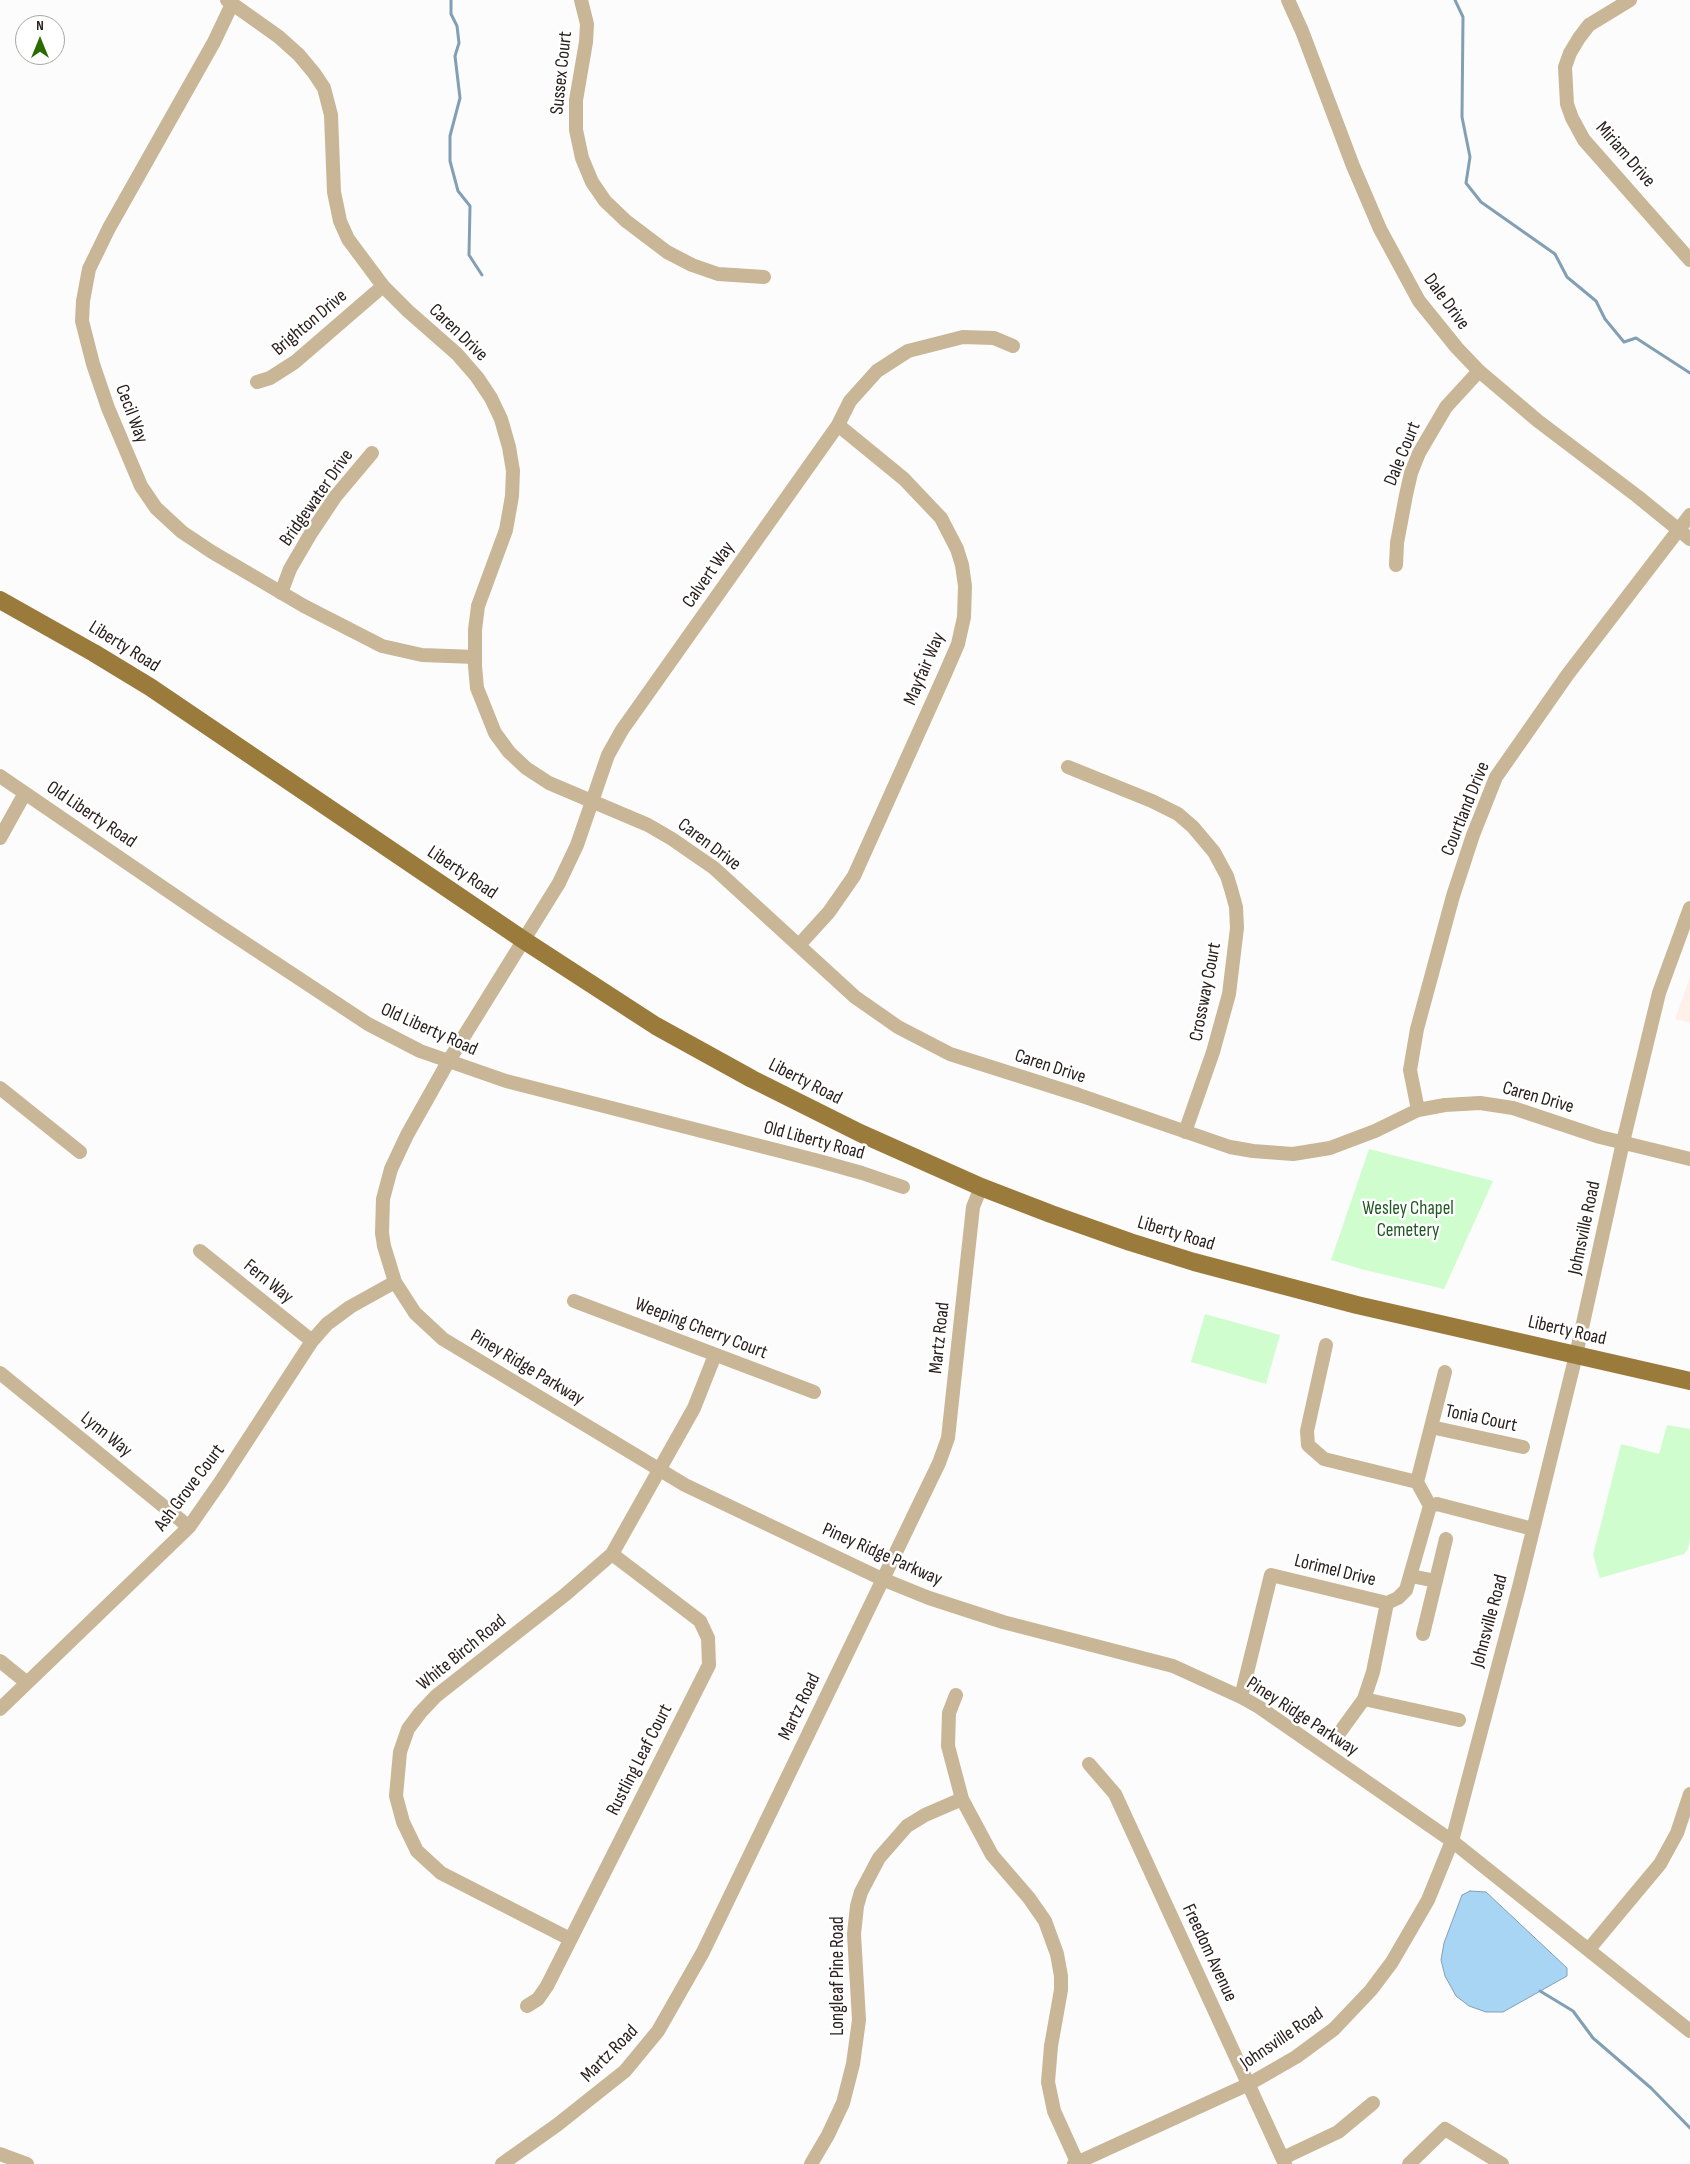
<!DOCTYPE html>
<style>
body{margin:0}
#map{position:relative;width:1690px;height:2164px;overflow:hidden;background:#fcfcfc;font-family:"Sofia Sans Condensed",sans-serif}
canvas{display:block}
.north{position:absolute;left:15px;top:15px;width:50px;height:50px;box-sizing:border-box;background:#fff;border:1px solid #aaa6a5;border-radius:50%;rotate:0deg;font-size:14px;font-weight:700;line-height:20px;text-align:center;color:#2a201d}
.north::after{content:'';display:block;margin:auto;width:18px;height:22px;background:#296b00;clip-path:polygon(50% 0,100% 100%,50% 72%,0 100%)}
</style>
<div id="map">
<canvas width="1690" height="2164"></canvas>
<div class="north">N</div>
</div>
<script>
const g = document.querySelector('canvas').getContext('2d');
g.lineJoin = 'round';
function paint(path, color) { g.fillStyle = color; g.fill(path, 'evenodd'); }
const toPath = rows => new Path2D(rows.map(r => 'M' + r).join(''));
function stroke(path, color, width, dash) { g.strokeStyle = color; g.lineWidth = width; g.lineCap = dash ? 'butt' : 'round'; g.setLineDash(dash || []); g.stroke(path); }
function write(font, color, halo, rows, align = 'center') {
  g.font = font + ' "Sofia Sans Condensed",sans-serif'; g.lineWidth = 5; g.setLineDash([]); g.textBaseline = 'middle'; g.strokeStyle = halo; g.fillStyle = color; for (const [text, x, y, turn = 0] of rows) {
    g.save(); g.translate(x, y); g.rotate((+turn || 0) * Math.PI / 180); g.textAlign = isNaN(turn) ? turn : align; if (halo) g.strokeText(text, 0, 0); g.fillText(text, 0, 0); g.restore();
  }
}
paint(toPath([
 [1690,977,1690,1023,1675,1019]
]), '#fff0ea');
paint(toPath([
 [1369,1149,1493,1181,1444,1289,1361,1269,1331,1260],
 [1205,1314,1280,1335,1266,1384,1191,1362],
 [1667,1425,1690,1429,1690,1540,1688,1549,1684,1554,1600,1578,1593,1555,1621,1444,1659,1454]
]), '#cffdcd');
const water = toPath([
 [1470,1891,1486,1892,1567,1968,1567,1976,1503,2012,1486,2012,1469,2006,1456,1996,1445,1976,1441,1960,1444,1943,1462,1895,1470,1891]
]);
paint(water, '#a8d5f4');
stroke(water, '#829fb4', 1);
stroke(toPath([
 [451,0,451,14,457,26,459,43,455,56,460,98,450,136,450,161,458,191,470,206,469,255,482,275],
 [1455,0,1463,17,1462,117,1470,157,1466,183,1481,202,1555,254,1567,277,1596,301,1605,319,1624,342,1636,338,1690,373],
 [1540,1991,1573,2011,1593,2038,1651,2088,1690,2128]
]), '#829fb4', 3);
stroke(toPath([
 [227,0,279,37,299,55,314,73,324,88,331,115,334,192,340,221,348,239,383,286,408,311,457,354,477,377,491,398,501,419,509,447,513,471,512,496,506,530,478,606,475,630,475,666,477,688,495,733,509,752,526,768,549,783,648,825,672,839,714,868,855,997,898,1027,950,1054,1079,1095,1230,1147,1253,1151,1293,1154,1330,1148,1375,1131,1418,1110,1445,1105,1480,1103,1513,1108,1600,1137,1690,1159],
 [581,0,587,24,586,42,576,100,576,130,582,158,592,182,605,201,626,221,667,252,692,265,718,274,764,277],
 [1288,0,1302,31,1353,166,1380,229,1419,301,1457,348,1479,371,1538,421,1637,496,1690,539],
 [1630,0,1589,25,1579,38,1570,53,1565,67,1567,104,1572,118,1584,140,1690,260],
 [232,4,214,42,109,228,89,269,83,301,82,321,93,364,108,408,141,486,156,508,182,532,212,552,304,606,382,646,422,655,475,657],
 [1013,346,994,338,963,337,908,351,877,371,850,401,838,425,622,730,608,755,577,845,559,883,448,1062,407,1135,391,1169,383,1199,382,1233,384,1246,395,1282,415,1313,443,1339,685,1485,882,1579,929,1598,1003,1622,1173,1666,1241,1697,1259,1707,1452,1841,1690,2031],
 [257,382,270,378,295,362,383,286],
 [1396,565,1397,543,1406,495,1411,473,1419,453,1446,407,1479,371],
 [281,593,290,569,311,533,335,497,372,453],
 [1068,767,1152,801,1178,814,1193,827,1214,852,1227,876,1231,889,1236,907,1237,928,1229,994,1213,1052,1185,1132],
 [0,776,212,921,368,1024,420,1051,506,1081,819,1161,862,1173,903,1187],
 [0,838,25,793],
 [799,945,829,912,854,876,945,674,958,644,964,617,965,586,962,565,957,549,941,518,904,479,838,425],
 [0,1088,80,1152],
 [1418,1110,1410,1070,1417,1029,1453,896,1473,835,1496,777,1568,674,1690,515],
 [200,1251,312,1341],
 [574,1301,814,1392],
 [1326,1345,1307,1431,1308,1445,1324,1459,1417,1482],
 [0,1373,189,1527],
 [1431,1427,1523,1447],
 [1430,1506,1417,1482,1445,1372],
 [1411,1576,1436,1581],
 [1423,1634,1446,1539],
 [0,1661,26,1682],
 [956,1695,949,1713,948,1746,962,1799,992,1855,1029,1898,1045,1921,1057,1954,1061,1976,1061,1990,1051,2046,1048,2082,1054,2111,1078,2164],
 [1241,1697,1271,1575,1387,1603,1398,1598,1406,1590,1430,1506,1437,1504,1533,1529],
 [1364,1699,1459,1720],
 [0,1709,189,1527,221,1481,312,1341,327,1324,350,1307,395,1282],
 [1340,1732,1364,1699,1373,1672,1387,1603],
 [1089,1764,1115,1794,1285,2164],
 [570,1939,441,1873,417,1851,403,1822,396,1796,400,1752,408,1729,420,1713,436,1696,566,1594,612,1554,694,1408,715,1355],
 [1589,1949,1660,1864,1677,1833,1690,1794],
 [527,2006,538,1999,547,1986,709,1665,708,1638,700,1621,612,1554],
 [0,2154,27,2164],
 [1283,2158,1338,2132,1373,2103],
 [502,2164,557,2125,625,2071,658,2031,703,1952,939,1463,948,1438,973,1207,981,1187],
 [811,2164,828,2135,843,2103,853,2064,859,2020,854,1934,857,1906,861,1892,879,1858,907,1826,925,1815,962,1799],
 [1074,2164,1249,2084,1296,2057,1334,2029,1371,1990,1392,1962,1428,1900,1452,1841,1519,1587,1576,1355,1623,1142,1659,993,1690,908],
 [1409,2164,1445,2129,1502,2164]
]), '#c8b696', 14);
stroke(toPath([
 [0,600,94,653,150,687,525,941,656,1026,752,1079,860,1133,981,1187,1051,1214,1130,1242,1194,1262,1357,1305,1690,1381]
]), '#9b7b3c', 18);
write('19px', '#2a201d', '#fff', [
 ["Sussex Court",562,73,-84],
 ["Miriam Drive",1625,155,49],
 ["Dale Drive",1446,302,54],
 ["Brighton Drive",310,323,-40],
 ["Caren Drive",458,333,44],
 ["Cecil Way",131,414,69],
 ["Dale Court",1403,454,-68],
 ["Bridgewater Drive",317,498,-55],
 ["Calvert Way",709,575,-55],
 ["Liberty Road",124,647,32],
 ["Mayfair Way",925,669,-67],
 ["Courtland Drive",1466,809,-68],
 ["Old Liberty Road",91,815,34],
 ["Caren Drive",709,845,37],
 ["Liberty Road",462,873,34],
 ["Crossway Court",1206,992,-79],
 ["Old Liberty Road",429,1030,24],
 ["Caren Drive",1050,1067,18],
 ["Liberty Road",805,1082,27],
 ["Caren Drive",1538,1098,16],
 ["Old Liberty Road",814,1141,15],
 ["Johnsville Road",1585,1228,-78],
 ["Liberty Road",1176,1234,17],
 ["Fern Way",268,1282,39],
 ["Weeping Cherry Court",701,1329,21],
 ["Liberty Road",1567,1331,13],
 ["Martz Road",940,1338,-84],
 ["Piney Ridge Parkway",527,1368,31],
 ["Tonia Court",1481,1419,12],
 ["Lynn Way",106,1435,39],
 ["Ash Grove Court",190,1488,-53],
 ["Piney Ridge Parkway",882,1555,24],
 ["Lorimel Drive",1335,1571,14],
 ["Johnsville Road",1490,1621,-75],
 ["White Birch Road",462,1653,-39],
 ["Martz Road",800,1707,-64],
 ["Piney Ridge Parkway",1302,1717,33],
 ["Rustling Leaf Court",640,1760,-63],
 ["Freedom Avenue",1209,1953,65],
 ["Longleaf Pine Road",838,1976,-90],
 ["Johnsville Road",1282,2039,-34],
 ["Martz Road",610,2054,-45]
]);
write('19px', '#1d5a20', '#fff', [
 ["Wesley Chapel",1408,1209],
 ["Cemetery",1408,1231]
]);
</script>
